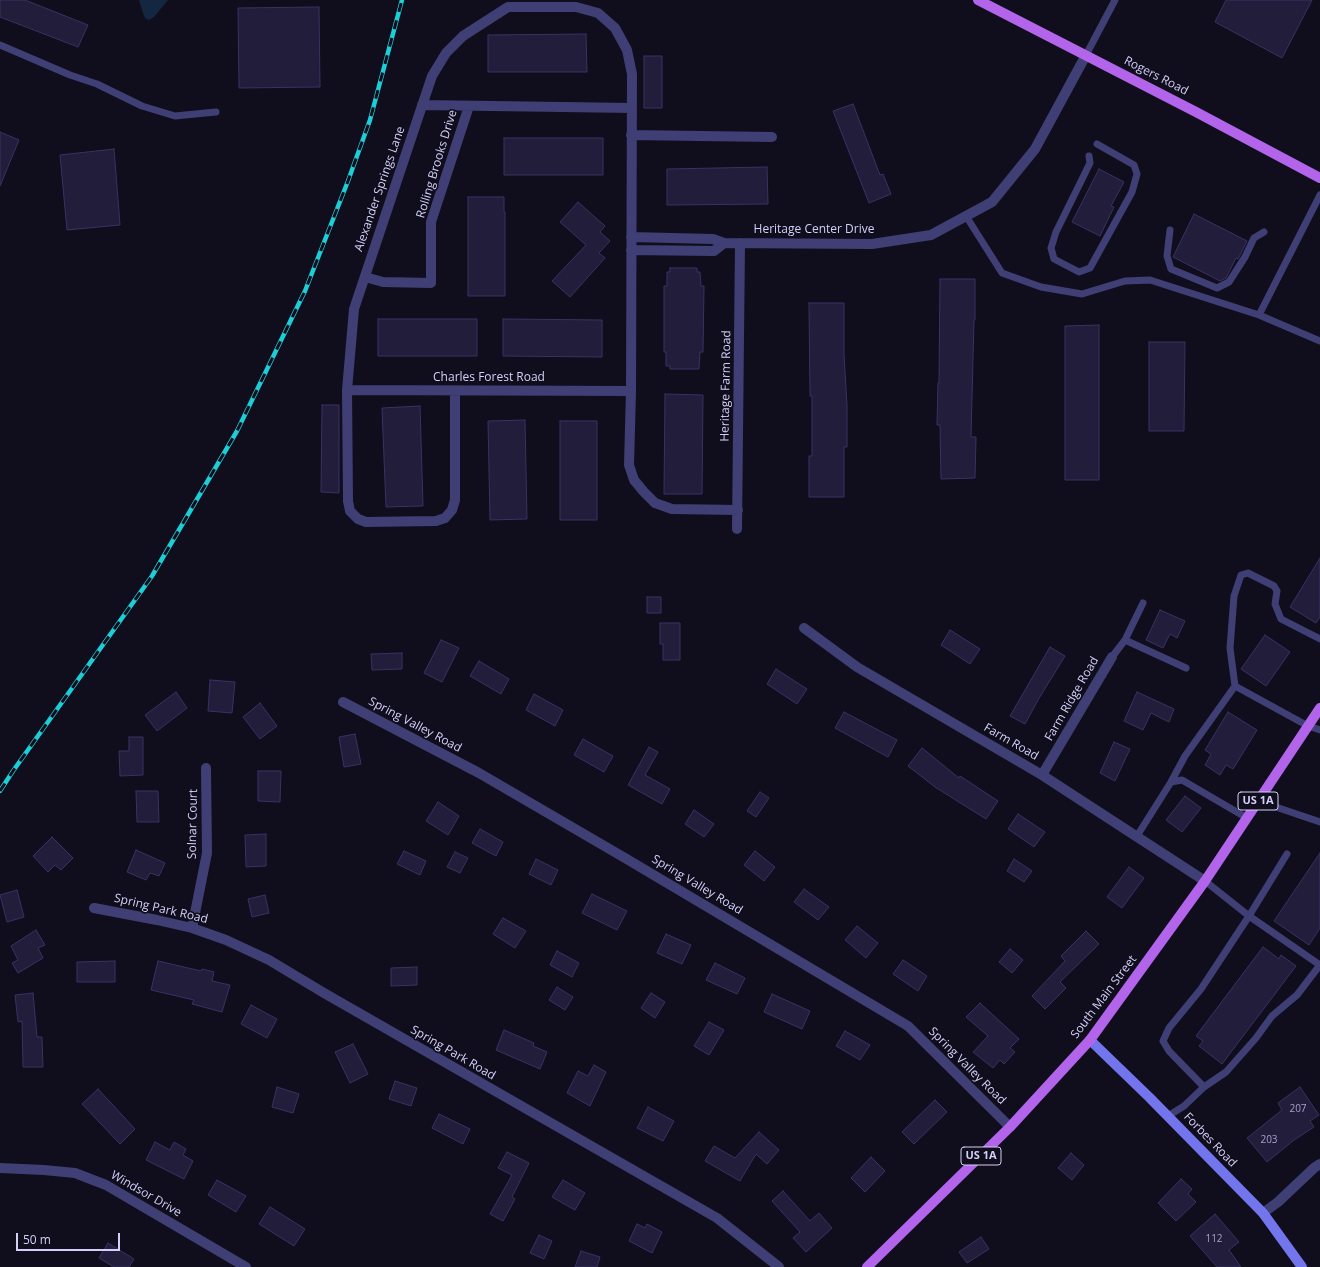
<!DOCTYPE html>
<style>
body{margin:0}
#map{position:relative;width:1320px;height:1267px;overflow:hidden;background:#100e1c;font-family:"Open Sans",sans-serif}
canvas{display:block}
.scale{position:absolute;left:16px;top:1233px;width:104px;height:18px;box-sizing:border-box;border:2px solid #d2cff9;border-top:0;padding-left:5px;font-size:12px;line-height:14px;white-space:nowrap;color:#d2cff9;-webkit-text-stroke:3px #100e1c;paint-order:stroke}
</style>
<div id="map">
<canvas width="1320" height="1267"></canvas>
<div class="scale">50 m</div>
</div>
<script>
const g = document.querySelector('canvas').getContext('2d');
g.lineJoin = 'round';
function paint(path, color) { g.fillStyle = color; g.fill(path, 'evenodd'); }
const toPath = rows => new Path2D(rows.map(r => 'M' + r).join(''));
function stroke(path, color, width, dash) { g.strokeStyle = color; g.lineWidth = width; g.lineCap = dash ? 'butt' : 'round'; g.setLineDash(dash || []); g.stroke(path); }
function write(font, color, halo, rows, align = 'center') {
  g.font = font + ' "Open Sans",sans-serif'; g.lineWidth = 3.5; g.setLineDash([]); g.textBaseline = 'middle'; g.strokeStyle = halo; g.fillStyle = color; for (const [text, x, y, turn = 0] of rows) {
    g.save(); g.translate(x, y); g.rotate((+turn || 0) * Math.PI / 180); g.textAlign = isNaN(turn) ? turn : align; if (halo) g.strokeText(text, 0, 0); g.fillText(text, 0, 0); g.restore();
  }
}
paint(toPath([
 [139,0,168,0,154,17,149,20,145,18,143,13]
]), '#142740');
const building = toPath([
 [0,0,25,0,88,25,78,47,0,17,0,0],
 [1226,0,1312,0,1282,58,1215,22,1226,0],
 [319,7,320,87,239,88,238,8,319,7],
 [586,34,587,72,488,72,488,35,586,34],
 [644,56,662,56,662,108,644,108,644,56],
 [853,104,880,175,883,174,891,194,869,203,833,111,853,104],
 [0,132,19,140,0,186,0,132],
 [504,138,603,138,603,175,504,175,504,138],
 [114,149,120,225,67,230,60,155,114,149],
 [767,167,768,204,667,205,667,169,767,167],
 [1099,169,1124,182,1111,206,1114,207,1100,236,1072,222,1099,169],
 [468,197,504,197,504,212,505,212,505,296,468,296,468,197],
 [578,202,605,226,600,232,610,241,599,253,605,258,570,297,552,281,586,245,560,222,578,202],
 [1194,214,1247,241,1238,259,1236,258,1226,278,1220,281,1173,257,1194,214],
 [670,268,697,268,697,272,700,272,701,286,704,286,703,352,700,352,699,369,670,369,670,366,666,366,666,352,664,352,664,286,667,286,667,272,670,272,670,268],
 [940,279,975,279,975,320,974,320,971,437,976,437,975,478,941,479,940,425,937,425,938,383,939,383,940,279],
 [809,303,844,303,844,354,847,406,847,447,844,447,844,497,809,497,809,456,812,456,812,396,810,396,809,303],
 [378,319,477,319,477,356,378,356,378,319],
 [503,319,602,320,602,357,503,356,503,319],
 [1099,325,1099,480,1065,480,1065,326,1099,325],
 [1149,342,1185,342,1184,431,1149,431,1149,342],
 [665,394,703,395,702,494,664,494,665,394],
 [322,405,339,405,339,493,321,492,322,405],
 [420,406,423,506,386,507,382,408,420,406],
 [525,420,527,519,490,520,488,421,525,420],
 [560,421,597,421,597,520,560,520,560,421],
 [1320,558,1320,617,1316,623,1290,607,1320,558],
 [647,597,661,597,661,613,647,613,647,597],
 [1160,610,1185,621,1177,638,1170,634,1163,648,1146,640,1160,610],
 [660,623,680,623,680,660,663,660,663,644,660,644,660,623],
 [950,630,980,649,970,664,941,645,950,630],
 [1265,635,1290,652,1266,686,1241,669,1265,635],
 [441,640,459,648,442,682,424,673,441,640],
 [1050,647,1065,656,1038,700,1025,724,1010,716,1050,647],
 [402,653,402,669,372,670,371,654,402,653],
 [479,661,509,679,501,694,470,676,479,661],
 [776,669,807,689,797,704,767,684,776,669],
 [210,680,235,682,232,713,208,711,210,680],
 [176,692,187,708,157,731,145,715,176,692],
 [1137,692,1174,709,1169,722,1151,713,1143,730,1124,721,1137,692],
 [534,694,563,710,555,726,526,710,534,694],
 [260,703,277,726,260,739,243,717,260,703],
 [844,712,897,740,888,757,835,728,844,712],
 [1228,712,1257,730,1233,769,1226,765,1220,775,1205,765,1211,754,1205,750,1228,712],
 [355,734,361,764,344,767,339,737,355,734],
 [129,737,143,737,143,775,120,776,119,751,129,751,129,737],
 [583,739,613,756,604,772,574,755,583,739],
 [1114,742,1130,749,1115,781,1100,773,1114,742],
 [649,747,658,752,645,775,670,789,662,804,628,785,649,747],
 [922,748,959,778,960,776,998,801,986,819,935,787,908,766,922,748],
 [258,771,281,771,280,802,258,801,258,771],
 [136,791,158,791,159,822,137,822,136,791],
 [760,792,769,798,756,817,747,811,760,792],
 [1185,796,1201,808,1182,832,1166,820,1185,796],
 [438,802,459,816,448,835,426,821,438,802],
 [694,810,714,824,704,837,685,824,694,810],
 [1018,814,1045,832,1034,847,1008,829,1018,814],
 [480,829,503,842,496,856,472,843,480,829],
 [266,834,266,866,246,867,245,835,266,834],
 [52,837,73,858,61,870,55,865,48,872,33,856,52,837],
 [136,850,165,863,159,876,150,873,146,880,127,872,136,850],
 [404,851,426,861,420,875,397,864,404,851],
 [755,851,775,867,764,881,744,865,755,851],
 [455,852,468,858,460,873,447,867,455,852],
 [1320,853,1320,928,1309,945,1274,921,1320,853],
 [536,859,558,870,551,885,529,874,536,859],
 [1014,859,1032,871,1024,882,1007,871,1014,859],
 [1129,867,1144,878,1122,908,1107,897,1129,867],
 [804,889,829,907,818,920,794,902,804,889],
 [17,890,24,917,7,922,0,895,17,890],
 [592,894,627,911,617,930,582,913,592,894],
 [265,895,269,913,252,917,248,899,265,895],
 [503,918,526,931,515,948,493,934,503,918],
 [857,926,878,943,866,958,845,940,857,926],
 [36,930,45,945,38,948,43,958,18,973,12,963,18,960,11,946,36,930],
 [1086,931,1099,944,1060,982,1066,988,1045,1009,1032,996,1065,961,1061,956,1086,931],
 [666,934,691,945,682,964,657,953,666,934],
 [1263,947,1279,959,1281,955,1296,966,1222,1064,1199,1046,1203,1041,1196,1036,1263,947],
 [1010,949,1023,960,1012,973,999,962,1010,949],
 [557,951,579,963,572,977,550,965,557,951],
 [903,960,927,976,918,991,893,974,903,960],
 [115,961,115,982,77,982,77,962,115,961],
 [158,961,201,971,202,969,214,972,212,981,230,985,222,1012,192,1004,194,1000,151,990,158,961],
 [715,963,745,978,737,994,706,980,715,963],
 [417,967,417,985,391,986,391,968,417,967],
 [557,987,573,997,565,1010,549,1000,557,987],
 [33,993,37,1037,42,1037,43,1067,23,1067,22,1021,18,1022,15,995,33,993],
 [651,993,665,1002,655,1018,641,1008,651,993],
 [772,994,810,1011,802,1029,764,1012,772,994],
 [980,1003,1019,1039,1010,1048,1015,1052,1004,1064,1000,1060,993,1068,973,1052,988,1036,966,1017,980,1003],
 [251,1005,277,1019,267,1038,241,1024,251,1005],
 [709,1022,724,1030,709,1055,694,1046,709,1022],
 [504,1030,534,1043,533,1046,547,1052,540,1069,496,1050,504,1030],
 [845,1031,870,1045,860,1060,836,1046,845,1031],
 [353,1044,368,1074,350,1083,335,1052,353,1044],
 [594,1065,606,1072,590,1106,567,1093,578,1071,588,1076,594,1065],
 [395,1081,417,1088,411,1106,389,1099,395,1081],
 [277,1087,299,1094,293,1113,272,1107,277,1087],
 [1300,1087,1319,1115,1310,1121,1314,1127,1294,1140,1267,1162,1247,1138,1282,1110,1278,1103,1300,1087],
 [98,1089,135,1129,120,1144,82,1104,98,1089],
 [935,1100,947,1112,914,1144,902,1132,935,1100],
 [648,1107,674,1121,663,1141,637,1128,648,1107],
 [439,1114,470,1129,463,1144,432,1128,439,1114],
 [759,1132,779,1150,767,1164,756,1154,740,1181,705,1161,714,1146,735,1158,759,1132],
 [155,1142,170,1150,174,1142,186,1149,183,1155,193,1161,184,1179,146,1160,155,1142],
 [507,1152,529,1163,512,1197,515,1199,503,1221,490,1214,512,1175,498,1168,507,1152],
 [1071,1153,1084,1165,1072,1180,1058,1168,1071,1153],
 [871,1157,885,1171,865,1192,851,1178,871,1157],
 [1181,1179,1192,1189,1188,1194,1196,1202,1176,1221,1158,1203,1181,1179],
 [217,1180,246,1196,236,1212,208,1195,217,1180],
 [563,1180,585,1193,575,1210,552,1197,563,1180],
 [783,1191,810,1221,819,1213,832,1228,806,1252,793,1238,800,1232,772,1201,783,1191],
 [270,1207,305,1229,294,1246,259,1224,270,1207],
 [1215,1214,1239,1242,1229,1250,1241,1267,1217,1267,1190,1236,1215,1214],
 [637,1224,645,1228,647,1224,662,1232,652,1253,629,1241,637,1224],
 [539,1235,552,1241,544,1259,530,1253,539,1235],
 [981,1237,989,1249,967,1263,959,1252,981,1237],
 [108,1243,134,1259,129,1267,114,1267,99,1258,108,1243],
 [581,1251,600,1257,597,1267,575,1267,581,1251]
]);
paint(building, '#211d3b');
stroke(building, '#393264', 1);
stroke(toPath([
 [0,45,70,75,97,84,142,106,175,116,216,112],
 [1086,55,1115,0],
 [1089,156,1090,163,1056,232,1051,248,1054,259,1079,272,1090,268,1132,192,1137,174,1134,165,1097,144],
 [966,216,1002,273,1041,287,1082,294,1125,281,1150,280,1259,315,1320,195],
 [1170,230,1167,256,1171,269,1217,288,1229,282,1245,257,1254,238,1264,232],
 [1259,315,1320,341],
 [1320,639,1281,619,1275,604,1277,591,1274,586,1248,573,1241,575,1234,596,1230,648,1235,686,1308,726,1320,730],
 [1125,640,1143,603],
 [1112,657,1125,640,1186,668],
 [1171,782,1185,756,1235,686],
 [1258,801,1320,822],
 [1137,836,1171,782,1182,780,1247,818],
 [1205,881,1249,916,1287,854],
 [1204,1087,1169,1051,1163,1041,1169,1028,1201,989,1249,916,1320,965],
 [1168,1116,1184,1106,1204,1087,1226,1072,1256,1038,1272,1016,1297,995,1320,965]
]), '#3f3f75', 7);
stroke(toPath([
 [422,105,632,108],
 [631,135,772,137],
 [631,237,713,239,724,243,872,244,931,235,992,202,1035,149,1086,55],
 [631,250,714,251,724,243],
 [365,277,383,282,431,283,431,222,469,106],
 [347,390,631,391],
 [455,391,455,500,452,510,445,518,436,521,366,522,358,519,350,511,348,501,347,390,354,309,432,76,446,53,463,36,508,7,576,7,598,13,615,28,627,50,632,74,631,391,629,465,634,480,644,492,655,503,672,509,738,510],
 [737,529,740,243],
 [804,628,857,667,1042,775,1205,881],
 [343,702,479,773,625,858,908,1026,1010,1127],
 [1042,775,1112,657],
 [94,908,157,920,192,928,226,940,269,960,324,993,717,1218,779,1267],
 [192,928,207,853,206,768],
 [0,1168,44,1170,75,1173,106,1185,246,1267],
 [1263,1213,1278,1202,1314,1168,1320,1164]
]), '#3f3f75', 10);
stroke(toPath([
 [1090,1040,1149,1097,1263,1213,1302,1267]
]), '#7375ed', 10);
stroke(toPath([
 [978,0,1196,112,1320,178],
 [867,1267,1010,1127,1090,1040,1205,881,1320,708]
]), '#b265eb', 10);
const rail = toPath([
 [0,791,13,771,152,576,237,431,305,291,348,181,370,120,402,0]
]);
stroke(rail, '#1cced8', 4.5);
stroke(rail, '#100e1c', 3, [9]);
write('10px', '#a6a2ca', null, [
 ["207",1298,1109],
 ["203",1269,1140],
 ["112",1214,1239]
]);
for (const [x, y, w] of [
 [1258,801,40],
 [981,1156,40]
]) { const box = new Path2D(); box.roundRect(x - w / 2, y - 9, w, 18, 3); g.fillStyle = '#100e1c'; g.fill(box); stroke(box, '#d2cff9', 1); }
write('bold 11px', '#d2cff9', null, [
 ["US 1A",1258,801],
 ["US 1A",981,1156]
]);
write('12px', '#d2cff9', '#100e1c', [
 ["Rogers Road",1156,76,27],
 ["Rolling Brooks Drive",437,164,-73],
 ["Alexander Springs Lane",380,189,-71],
 ["Heritage Center Drive",814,230],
 ["Charles Forest Road",489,378],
 ["Heritage Farm Road",726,386,-89],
 ["Farm Ridge Road",1072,699,-60],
 ["Spring Valley Road",415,725,28],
 ["Farm Road",1011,742,30],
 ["Solnar Court",193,824,-89],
 ["Spring Valley Road",697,885,31],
 ["Spring Park Road",161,909,13],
 ["South Main Street",1104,997,-53],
 ["Spring Park Road",453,1053,30],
 ["Spring Valley Road",967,1066,45],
 ["Forbes Road",1210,1140,46],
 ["Windsor Drive",146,1194,30]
]);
</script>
